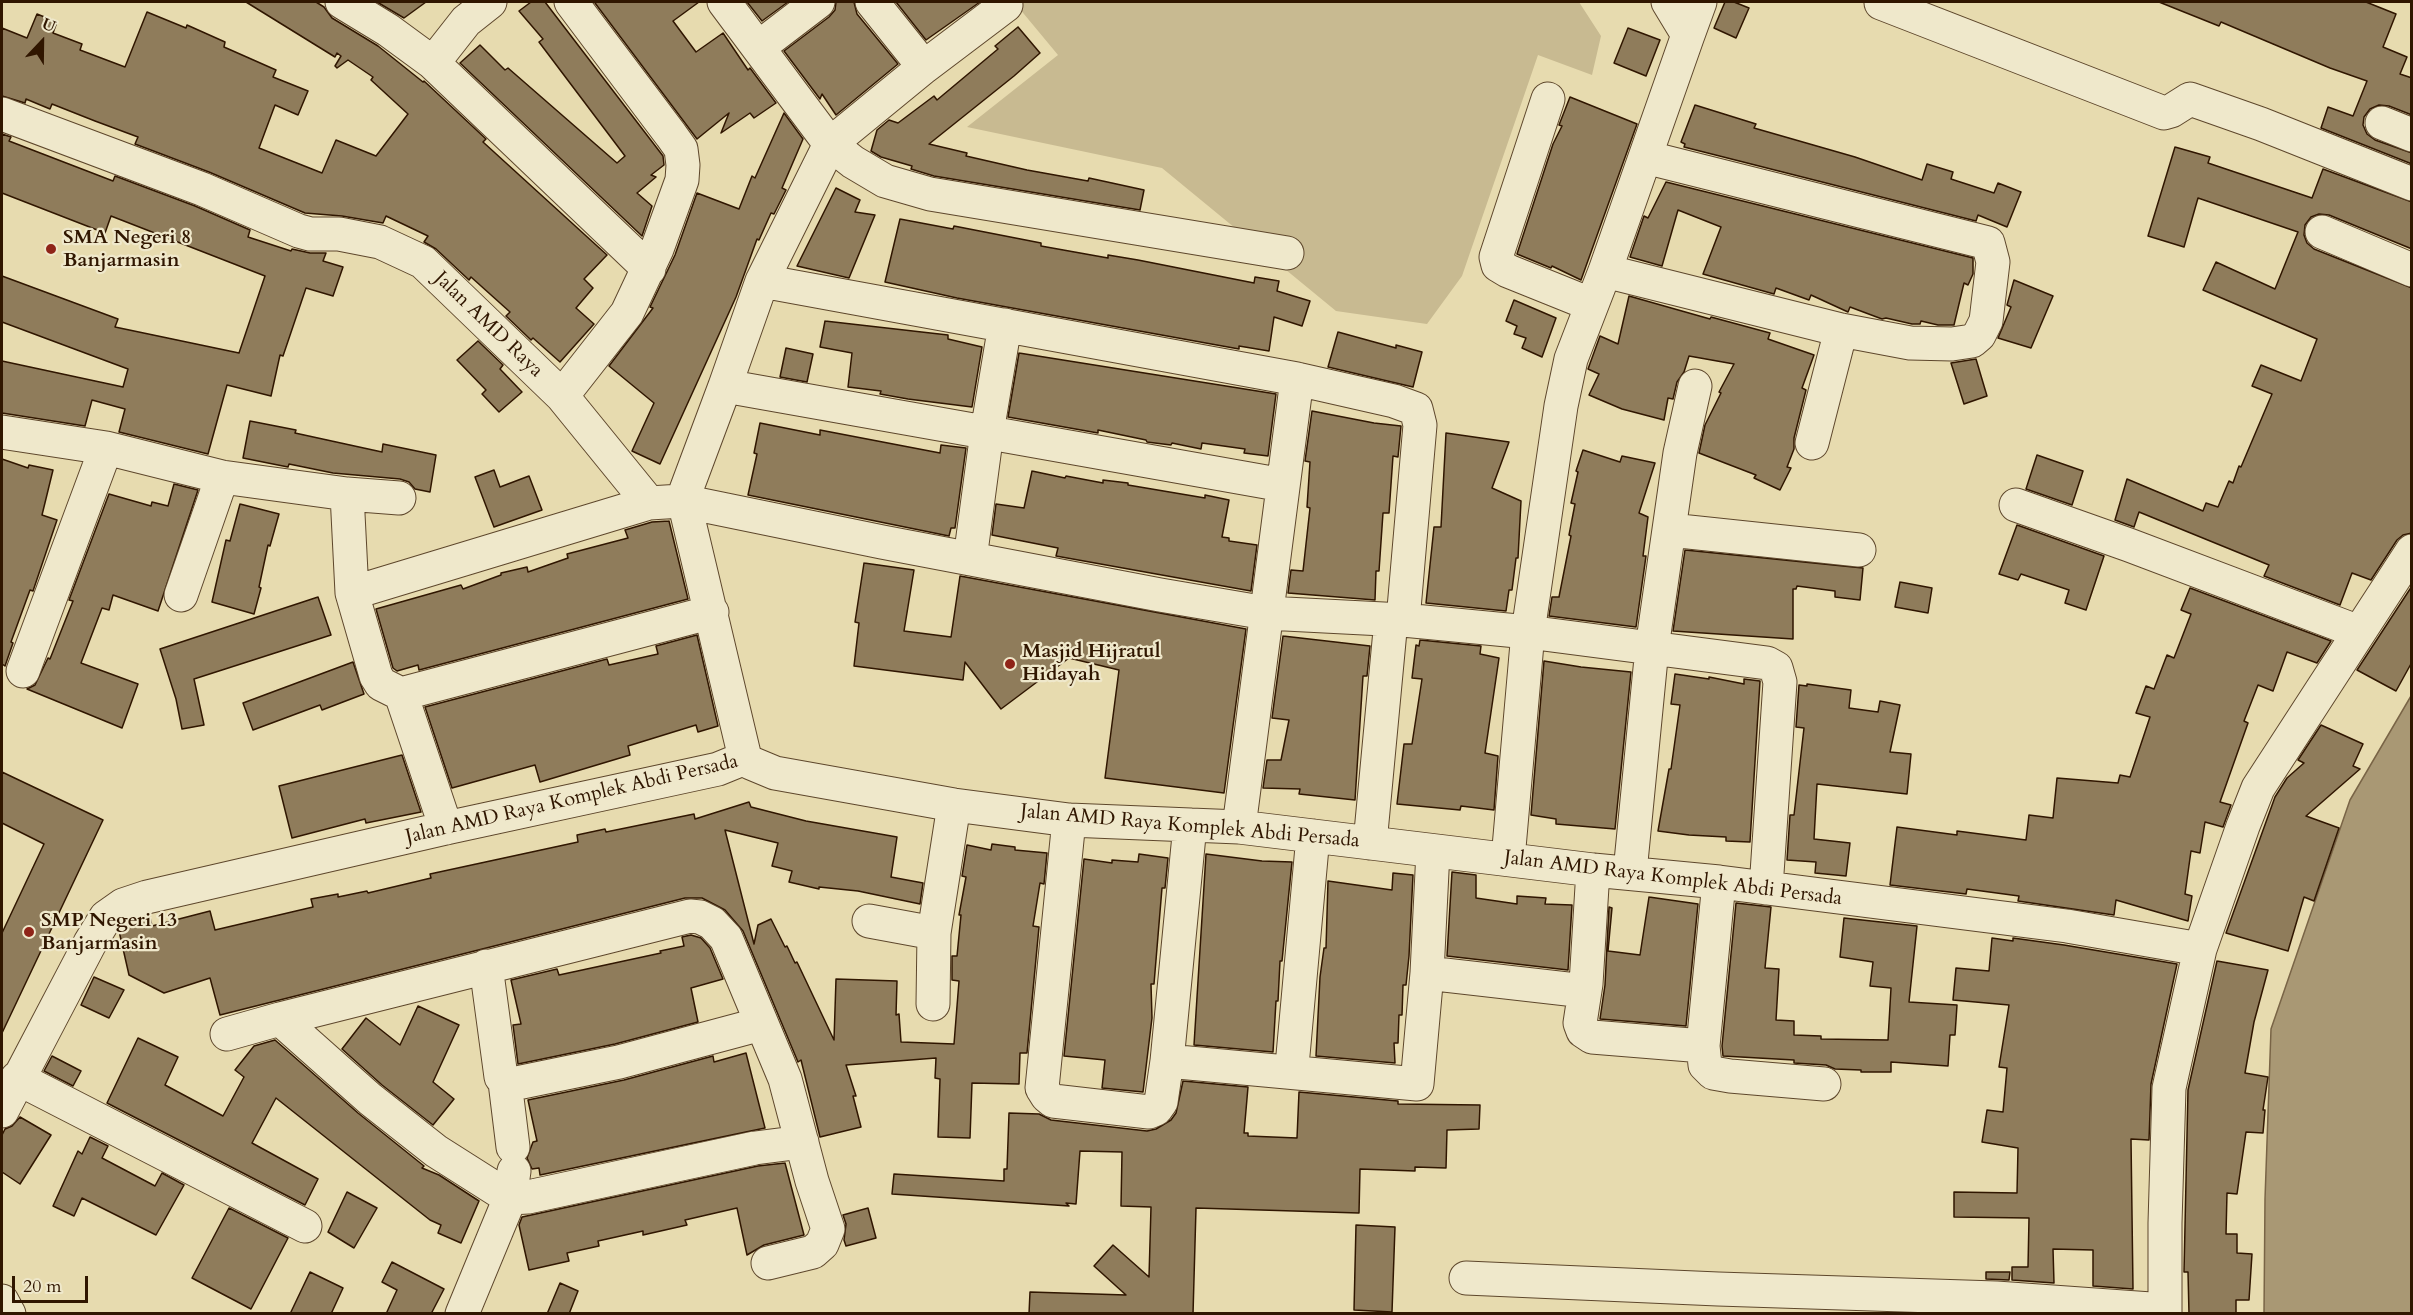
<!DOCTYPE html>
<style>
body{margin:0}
#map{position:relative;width:2413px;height:1315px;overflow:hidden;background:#e7dbaf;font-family:Cardo,serif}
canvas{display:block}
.frame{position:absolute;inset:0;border:3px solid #301600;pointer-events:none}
.north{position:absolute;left:12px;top:12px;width:60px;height:60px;-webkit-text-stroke:4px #efe8cb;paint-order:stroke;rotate:22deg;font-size:16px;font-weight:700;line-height:24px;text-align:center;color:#301600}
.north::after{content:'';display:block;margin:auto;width:21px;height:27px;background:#301600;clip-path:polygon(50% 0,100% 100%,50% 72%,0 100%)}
.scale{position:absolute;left:12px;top:1276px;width:76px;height:27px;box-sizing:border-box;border:3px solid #301600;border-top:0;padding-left:8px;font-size:18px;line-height:21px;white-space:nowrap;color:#301600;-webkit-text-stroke:4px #efe8cb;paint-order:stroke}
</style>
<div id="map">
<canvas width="2413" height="1315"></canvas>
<div class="frame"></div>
<div class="north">U</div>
<div class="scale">20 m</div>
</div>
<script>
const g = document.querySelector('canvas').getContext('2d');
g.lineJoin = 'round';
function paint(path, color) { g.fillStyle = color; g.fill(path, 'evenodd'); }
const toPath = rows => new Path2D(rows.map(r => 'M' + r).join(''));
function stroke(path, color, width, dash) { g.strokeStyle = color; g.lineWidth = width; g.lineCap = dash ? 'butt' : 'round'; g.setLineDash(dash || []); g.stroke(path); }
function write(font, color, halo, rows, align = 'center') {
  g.font = font + ' Cardo,serif'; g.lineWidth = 4.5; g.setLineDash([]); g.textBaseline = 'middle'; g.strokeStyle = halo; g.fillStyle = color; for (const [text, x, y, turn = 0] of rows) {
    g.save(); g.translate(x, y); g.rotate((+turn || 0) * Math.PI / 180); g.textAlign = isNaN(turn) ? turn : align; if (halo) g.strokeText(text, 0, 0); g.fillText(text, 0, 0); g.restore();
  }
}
paint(toPath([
 [1014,2,1579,2,1601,36,1592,75,1538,55,1462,276,1427,324,1336,311,1162,168,967,127,1058,55]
]), '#c8ba91');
const water = toPath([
 [2411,696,2411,1313,2264,1313,2265,1199,2271,1029,2350,800,2411,696]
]);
paint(water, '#a99874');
stroke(water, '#796446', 1.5);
const building = toPath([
 [246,2,316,2,324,7,332,18,378,46,423,82,424,81,486,139,483,142,607,255,584,279,593,288,576,308,594,324,560,362,533,338,531,340,506,316,510,312,471,277,469,280,436,249,424,242,428,236,386,216,383,223,342,216,305,213,209,172,135,144,138,137,95,121,52,104,50,109,26,99,25,103,2,96,2,28,27,38,37,14,57,22,53,33,82,44,80,50,125,67,147,12,186,28,187,25,225,42,224,47,276,70,273,77,308,91,298,115,275,105,259,148,322,173,336,140,376,156,408,114,371,80,373,77,348,60,337,68,335,66,341,56,337,53,335,57,246,2],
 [377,2,426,2,404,18,377,2],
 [531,2,545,2,663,156,664,165,651,175,656,177,637,193,652,206,642,236,460,63,480,45,505,70,508,68,617,163,625,156,539,42,543,39,519,11,531,2],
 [597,2,699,2,673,21,696,52,723,33,748,70,750,68,776,103,754,118,750,113,721,133,729,113,697,139,595,3,597,2],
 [747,2,788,2,762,21,747,2],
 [836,2,854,2,857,14,898,64,836,115,822,94,820,99,784,51,829,17,835,10,836,2],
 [896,2,980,2,926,40,896,2],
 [1725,2,1734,2,1749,8,1736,38,1714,28,1725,2],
 [2159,2,2366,2,2396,14,2383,47,2407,57,2400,74,2412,78,2412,115,2389,106,2379,105,2370,109,2364,117,2363,125,2367,134,2375,140,2412,153,2412,164,2321,128,2328,107,2353,116,2367,81,2330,68,2221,22,2219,26,2159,2],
 [1018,27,1040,53,1014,76,929,144,967,153,966,156,1027,170,1088,181,1089,178,1144,190,1140,210,934,176,911,169,912,166,881,157,871,151,877,130,889,120,898,123,934,96,937,100,998,49,995,46,1018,27],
 [1628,28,1660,40,1646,76,1614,63,1628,28],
 [1570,97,1637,124,1581,280,1552,266,1551,268,1517,254,1553,144,1562,126,1559,125,1570,97],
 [1695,105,1756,124,1754,128,1855,157,1922,180,1927,164,1953,172,1951,179,1994,193,1998,183,2021,192,2007,227,1978,215,1976,221,1684,147,1685,144,1681,142,1695,105],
 [784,113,803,139,782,188,786,190,774,214,771,213,759,240,757,239,736,297,660,464,632,451,654,403,609,366,653,308,650,307,675,255,697,193,739,209,752,176,755,178,784,113],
 [2,134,11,137,9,141,113,181,115,176,195,206,250,230,248,237,291,251,292,249,310,253,326,253,323,261,343,267,333,296,306,288,283,356,280,355,271,396,227,385,208,454,119,432,125,409,92,400,85,426,2,413,2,361,123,387,128,369,2,322,2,276,118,319,115,327,239,353,265,276,111,216,105,233,2,193,2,134],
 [2175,147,2210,157,2208,163,2312,198,2323,169,2412,202,2412,249,2329,215,2319,214,2311,217,2305,225,2304,235,2307,243,2314,249,2412,288,2412,533,2403,535,2397,540,2371,580,2352,573,2340,605,2264,576,2269,565,2139,512,2134,527,2115,520,2127,479,2203,511,2206,503,2218,507,2229,481,2233,483,2239,466,2241,467,2272,394,2252,386,2261,365,2301,381,2317,339,2203,290,2216,262,2275,289,2298,232,2198,198,2184,247,2148,236,2175,147],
 [1666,182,1973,258,1973,274,1968,285,1964,283,1954,325,1938,325,1921,321,1920,324,1912,324,1886,318,1882,319,1850,307,1848,312,1811,295,1809,300,1776,288,1774,294,1703,274,1721,227,1678,210,1662,266,1630,257,1644,216,1648,218,1666,182],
 [836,188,860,200,855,212,875,215,849,278,797,266,836,188],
 [900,219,953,229,954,226,1041,243,1041,246,1108,258,1108,255,1138,260,1254,283,1255,277,1279,281,1277,291,1310,301,1302,326,1274,317,1269,351,1239,346,1239,349,957,298,885,282,900,219],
 [2014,280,2053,296,2031,348,1998,338,2011,307,2007,305,2014,280],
 [1629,296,1710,319,1711,317,1770,333,1768,339,1814,355,1802,388,1806,390,1794,438,1794,449,1787,467,1791,468,1780,490,1754,478,1756,475,1699,453,1705,425,1721,393,1719,392,1734,364,1689,356,1684,372,1677,382,1673,399,1668,398,1664,420,1622,409,1589,395,1599,374,1588,369,1600,336,1618,344,1629,296],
 [1514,300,1556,318,1542,357,1522,348,1526,338,1514,334,1517,326,1506,321,1514,300],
 [825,321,948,335,948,339,982,347,972,407,908,399,880,394,881,391,848,387,852,353,820,347,825,321],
 [1338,332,1396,348,1396,345,1422,352,1413,387,1328,367,1338,332],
 [478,341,503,365,500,369,522,392,499,412,482,394,486,390,457,360,478,341],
 [786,348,813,354,807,382,780,377,786,348],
 [1019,353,1276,394,1268,456,1244,453,1245,449,1202,443,1201,449,1172,443,1171,445,1147,442,1146,440,1098,430,1098,433,1008,417,1019,353],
 [1976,359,1987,396,1964,404,1951,363,1976,359],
 [1312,411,1374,423,1401,426,1398,457,1393,456,1389,513,1383,513,1379,571,1376,571,1375,600,1288,593,1291,570,1303,571,1310,508,1307,507,1310,462,1305,461,1312,411],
 [250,421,296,430,295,433,382,452,383,444,436,455,430,492,415,489,409,482,400,479,333,473,289,464,288,467,243,458,250,421],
 [760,423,820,435,820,430,940,453,941,445,966,448,955,528,951,528,949,536,748,495,757,454,754,453,760,423],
 [1446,433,1509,442,1492,488,1521,501,1518,558,1516,558,1512,590,1509,590,1506,611,1426,603,1434,527,1441,527,1446,433],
 [1583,450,1620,462,1622,456,1655,463,1639,513,1648,517,1643,556,1646,556,1636,627,1549,616,1552,597,1559,597,1571,536,1569,535,1575,504,1571,503,1578,472,1576,471,1583,450],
 [2037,455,2083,471,2072,505,2026,489,2037,455],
 [2,459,28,468,29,465,53,470,42,515,57,520,33,591,30,590,11,642,13,643,5,666,2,664,2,459],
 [494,470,500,487,529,476,542,510,494,527,475,477,494,470],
 [1032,471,1065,478,1066,476,1103,483,1103,480,1128,483,1128,485,1205,498,1205,495,1229,500,1222,537,1229,538,1229,541,1257,545,1251,591,1056,556,1058,548,992,535,996,504,1024,508,1032,471],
 [174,484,198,490,158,611,113,595,109,610,102,608,81,663,138,684,122,728,27,689,35,685,48,658,50,659,73,601,69,600,109,494,151,506,152,502,168,506,174,484],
 [240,504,279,514,270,546,268,545,259,587,261,588,254,614,212,602,226,540,230,541,240,504],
 [669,521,688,599,419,670,418,665,397,671,393,668,376,609,461,585,463,589,501,575,501,573,527,567,528,572,568,558,567,554,628,538,625,530,652,522,669,521],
 [2017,525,2104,556,2086,610,2065,603,2069,590,2021,574,2018,580,1999,574,2017,525],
 [1685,550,1863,568,1860,600,1835,597,1835,591,1797,586,1796,589,1793,589,1793,639,1673,631,1685,550],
 [864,563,914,570,904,631,951,637,960,576,1246,629,1224,793,1105,778,1119,670,1069,658,1001,709,965,662,963,680,854,666,859,623,855,622,864,563],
 [1900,582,1932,588,1928,613,1895,607,1900,582],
 [2412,586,2412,662,2396,691,2357,670,2412,586],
 [2190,588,2331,641,2317,663,2287,652,2273,691,2258,685,2244,721,2248,723,2220,802,2231,805,2223,827,2205,822,2200,853,2191,851,2185,894,2192,896,2188,921,2116,900,2114,915,2018,901,2019,896,1967,889,1966,894,1890,885,1897,827,1957,835,1957,831,2026,840,2029,815,2053,818,2057,778,2118,783,2120,775,2130,777,2150,717,2136,713,2146,686,2154,689,2167,655,2174,658,2191,614,2181,610,2190,588],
 [318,597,331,635,194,679,204,725,182,729,176,699,160,649,318,597],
 [697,635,718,726,698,732,696,725,628,746,630,755,540,782,535,765,452,788,425,707,607,659,609,665,658,654,656,646,697,635],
 [1283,636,1370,646,1367,676,1363,676,1355,800,1299,794,1300,789,1263,788,1267,760,1281,760,1289,720,1272,718,1283,636],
 [1420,640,1481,646,1480,654,1499,658,1485,753,1498,756,1494,810,1461,806,1460,810,1397,804,1404,744,1412,744,1422,679,1412,678,1416,645,1419,646,1420,640],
 [1544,661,1581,667,1631,672,1615,829,1556,824,1556,819,1531,815,1544,661],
 [353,662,364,694,322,710,320,705,253,730,243,703,353,662],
 [1675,674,1709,679,1709,677,1744,684,1744,679,1760,681,1750,842,1726,841,1726,837,1689,835,1658,831,1669,769,1671,769,1680,705,1671,704,1675,674],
 [1807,684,1851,690,1849,708,1878,712,1880,701,1900,705,1890,752,1911,754,1907,794,1817,784,1814,839,1850,843,1846,876,1815,873,1816,862,1787,860,1790,815,1794,815,1804,728,1796,727,1799,685,1807,686,1807,684],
 [2321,725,2363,744,2353,766,2360,769,2306,816,2339,828,2314,901,2304,897,2288,951,2226,933,2275,797,2287,778,2304,763,2298,760,2321,725],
 [402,755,421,812,366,823,365,819,292,838,279,786,402,755],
 [2,772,103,820,2,1033,2,933,44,844,2,823,2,772],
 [749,802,751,807,806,821,897,837,891,877,923,883,920,904,858,891,819,887,819,889,789,882,792,871,772,866,778,843,725,830,754,944,758,925,771,919,785,947,787,946,795,963,797,962,834,1040,836,979,897,981,896,1015,899,1014,901,1042,954,1044,959,981,952,980,952,956,957,956,961,915,959,915,966,877,962,876,967,845,991,850,992,844,1015,847,1015,850,1047,853,1044,884,1040,883,1033,926,1039,927,1027,1053,1020,1053,1019,1084,972,1083,970,1138,938,1137,940,1079,935,1078,936,1058,846,1065,856,1096,853,1096,861,1127,820,1137,801,1060,798,1062,743,931,725,910,702,898,685,898,220,1015,210,978,164,993,129,975,119,931,137,920,150,917,152,926,210,911,215,930,313,907,311,899,338,894,338,897,367,891,368,893,431,878,430,874,578,842,577,835,605,829,606,832,694,814,695,819,749,802],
 [1139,854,1168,858,1165,888,1162,888,1154,984,1151,984,1152,1018,1143,1092,1102,1088,1105,1060,1064,1056,1084,859,1112,863,1112,860,1138,862,1139,854],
 [1206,854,1262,861,1292,862,1282,961,1280,961,1278,1001,1276,1001,1273,1052,1194,1045,1206,854],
 [1452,872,1476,875,1476,898,1517,904,1517,896,1546,898,1545,904,1572,905,1568,970,1447,956,1452,872],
 [1393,873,1413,875,1409,956,1406,985,1403,985,1402,1015,1399,1015,1398,1043,1394,1043,1395,1063,1316,1056,1320,977,1324,948,1326,948,1328,881,1392,890,1393,873],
 [1649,897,1698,904,1686,1026,1600,1019,1605,985,1609,907,1612,908,1608,951,1640,955,1649,897],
 [1736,903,1771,907,1765,968,1779,969,1776,1020,1794,1021,1794,1035,1821,1036,1821,1039,1888,1040,1891,988,1870,986,1873,962,1840,957,1844,918,1917,926,1909,1002,1957,1005,1955,1035,1950,1035,1948,1066,1891,1062,1891,1072,1861,1072,1861,1070,1835,1069,1826,1065,1794,1063,1794,1060,1723,1056,1722,1046,1736,903],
 [691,935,701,938,710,948,723,979,691,988,698,1022,615,1044,518,1064,513,1025,521,1024,511,980,557,969,559,975,661,953,660,951,684,946,682,937,691,935],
 [1992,938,2013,941,2013,938,2064,945,2177,964,2151,1084,2149,1140,2131,1139,2133,1289,2093,1286,2093,1250,2053,1249,2054,1283,2012,1280,2012,1267,2028,1267,2029,1218,1954,1217,1954,1192,2017,1193,2018,1148,1982,1142,1987,1110,2003,1112,2007,1068,1999,1067,2009,1005,1953,1000,1956,968,1989,971,1992,938],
 [2217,961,2268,970,2254,1022,2245,1073,2268,1077,2263,1110,2265,1110,2263,1133,2246,1132,2237,1194,2227,1193,2226,1234,2237,1234,2237,1253,2252,1254,2249,1300,2236,1300,2236,1314,2189,1314,2188,1272,2184,1272,2188,1090,2217,961],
 [94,977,124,990,109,1018,81,1005,94,977],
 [418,1006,459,1025,433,1082,454,1099,433,1125,382,1085,342,1049,366,1018,400,1045,418,1006],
 [138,1038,178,1057,165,1085,223,1116,244,1077,235,1070,254,1046,275,1040,358,1113,424,1166,422,1168,439,1175,479,1201,461,1243,438,1233,441,1225,430,1220,276,1098,252,1143,318,1179,305,1205,107,1103,138,1038],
 [746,1053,765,1128,540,1175,539,1168,532,1169,527,1158,533,1142,537,1141,528,1100,624,1080,713,1056,714,1062,746,1053],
 [52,1056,81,1071,73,1086,44,1071,52,1056],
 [1183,1081,1248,1087,1244,1133,1248,1133,1248,1136,1297,1138,1299,1092,1398,1101,1398,1104,1480,1105,1479,1129,1447,1130,1446,1168,1415,1167,1415,1171,1360,1169,1359,1213,1196,1208,1193,1314,1029,1314,1030,1292,1126,1295,1094,1266,1113,1245,1149,1277,1151,1207,1121,1206,1122,1152,1080,1151,1076,1204,1066,1203,1069,1206,892,1194,894,1174,1004,1181,1004,1169,1007,1169,1009,1113,1039,1114,1051,1120,1147,1131,1156,1129,1171,1120,1176,1113,1183,1081],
 [20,1117,51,1135,20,1184,2,1172,2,1135,5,1129,12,1126,20,1117],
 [90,1137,108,1146,102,1158,155,1186,162,1173,184,1185,156,1235,82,1198,74,1216,53,1206,78,1151,82,1154,90,1137],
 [785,1163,804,1235,764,1245,747,1255,737,1208,685,1220,687,1225,643,1235,643,1231,598,1241,599,1246,567,1253,569,1261,529,1270,519,1225,522,1217,758,1166,785,1163],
 [347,1192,377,1208,354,1248,328,1232,347,1192],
 [229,1208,288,1238,251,1309,192,1278,229,1208],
 [868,1208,876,1238,846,1246,844,1240,846,1224,843,1215,868,1208],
 [1356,1225,1395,1227,1392,1312,1354,1310,1356,1225],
 [392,1262,444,1289,431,1314,386,1314,397,1290,382,1282,392,1262],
 [310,1272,343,1288,331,1314,290,1314,310,1272],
 [1986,1272,2010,1272,2009,1280,1986,1279,1986,1272],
 [560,1283,578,1291,569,1314,547,1314,560,1283]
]);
paint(building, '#8f7c5b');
stroke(building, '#301600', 1.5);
const minor = toPath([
 [342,2,388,30,433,63,649,269],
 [724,2,830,144,924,67,1006,5],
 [872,2,924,67],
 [1881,3,2164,113,2171,111,2190,99,2261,124,2412,184],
 [1688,35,1700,2],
 [759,47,818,2],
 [433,63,466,21,490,2],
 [1548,99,1496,257,1498,265,1508,271,1590,304],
 [2,114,202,189,299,231,310,234,339,234,380,242,423,262,562,396,649,503],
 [2382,123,2412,135],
 [2322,232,2412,270],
 [1605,271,1841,330,1910,343,1952,344,1972,341,1979,335,1986,321,1993,262,1988,243,1645,157],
 [762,281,830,144,853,162,885,181,930,194,1287,253],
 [1297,379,1394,401,1416,409,1420,425,1403,620],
 [725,386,762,281,1297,379,1239,827],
 [562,396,627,313,657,249,682,180,683,165,681,149,671,135,571,2],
 [2,432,106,448,222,477,347,494,399,498],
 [1812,443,1841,330],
 [347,494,352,593],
 [682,501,725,386,1283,485],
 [684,501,745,758],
 [2016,505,2129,545,2359,632],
 [1670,530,1859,550],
 [970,559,987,432,1005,325],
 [181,595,222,477],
 [23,671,106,448],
 [401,694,712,612],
 [1069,820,1042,1088,1047,1096,1053,1101,1149,1112,1156,1109,1161,1102,1167,1061,1190,825],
 [446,828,401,694,381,684,376,676,352,593,649,503,682,501,882,542,1160,595,1266,613,1403,620,1528,632,1767,663,1776,668,1780,682,1766,888],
 [1370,843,1391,620],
 [1508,859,1528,632,1561,406,1571,359,1605,271,1688,35,1668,2],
 [1630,872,1652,648,1680,453,1695,386],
 [1719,882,1703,1046,1705,1065,1713,1073,1730,1076,1824,1084],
 [869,921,934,933],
 [486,966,501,1077,505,1082,517,1083,619,1062,761,1024],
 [1427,973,1576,990,1586,984,1593,870],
 [1586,984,1580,1023,1583,1031,1592,1037,1703,1046],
 [933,1004,934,933,954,805],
 [280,1019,690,916,700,917,712,923,726,938,785,1079,812,1181,828,1229,822,1244,813,1252,768,1263],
 [227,1034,280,1019,370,1099,436,1151,510,1198,462,1314],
 [1293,1055,1313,836],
 [1167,1061,1417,1084,1427,973,1433,851],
 [17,1078,305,1226],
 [505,1082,513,1147],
 [2,1111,90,943,106,917,123,905,147,897,446,828,718,769,745,758,751,763,775,773,954,805,1069,820,1239,827,1593,870,1719,882,2067,926,2200,949],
 [514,1171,510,1198,528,1197,755,1148,802,1142],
 [1466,1278,1718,1289,1996,1298,2165,1310],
 [2,1301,9,1314],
 [2165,1314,2165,1223,2169,1088,2200,949,2243,826,2258,788,2412,551]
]);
stroke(minor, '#5e472c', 35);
stroke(minor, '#efe8cb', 33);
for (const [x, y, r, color] of [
 [51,249,6,"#8f2418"],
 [1010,664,6,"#8f2418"],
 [29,932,6,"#8f2418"]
]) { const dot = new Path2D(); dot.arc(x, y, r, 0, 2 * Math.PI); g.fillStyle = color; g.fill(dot); stroke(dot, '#efe8cb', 2); }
write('bold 20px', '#301600', '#efe8cb', [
 ["SMA Negeri 8",63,238],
 ["Banjarmasin",63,261],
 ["Masjid Hijratul",1022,652],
 ["Hidayah",1022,675],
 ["SMP Negeri 13",41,921],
 ["Banjarmasin",41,944]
], 'left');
write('20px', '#301600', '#efe8cb', [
 ["Jalan AMD Raya",488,325,44],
 ["Jalan AMD Raya Komplek Abdi Persada",572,800,-13],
 ["Jalan AMD Raya Komplek Abdi Persada",1190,827,5],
 ["Jalan AMD Raya Komplek Abdi Persada",1673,879,7]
]);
</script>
